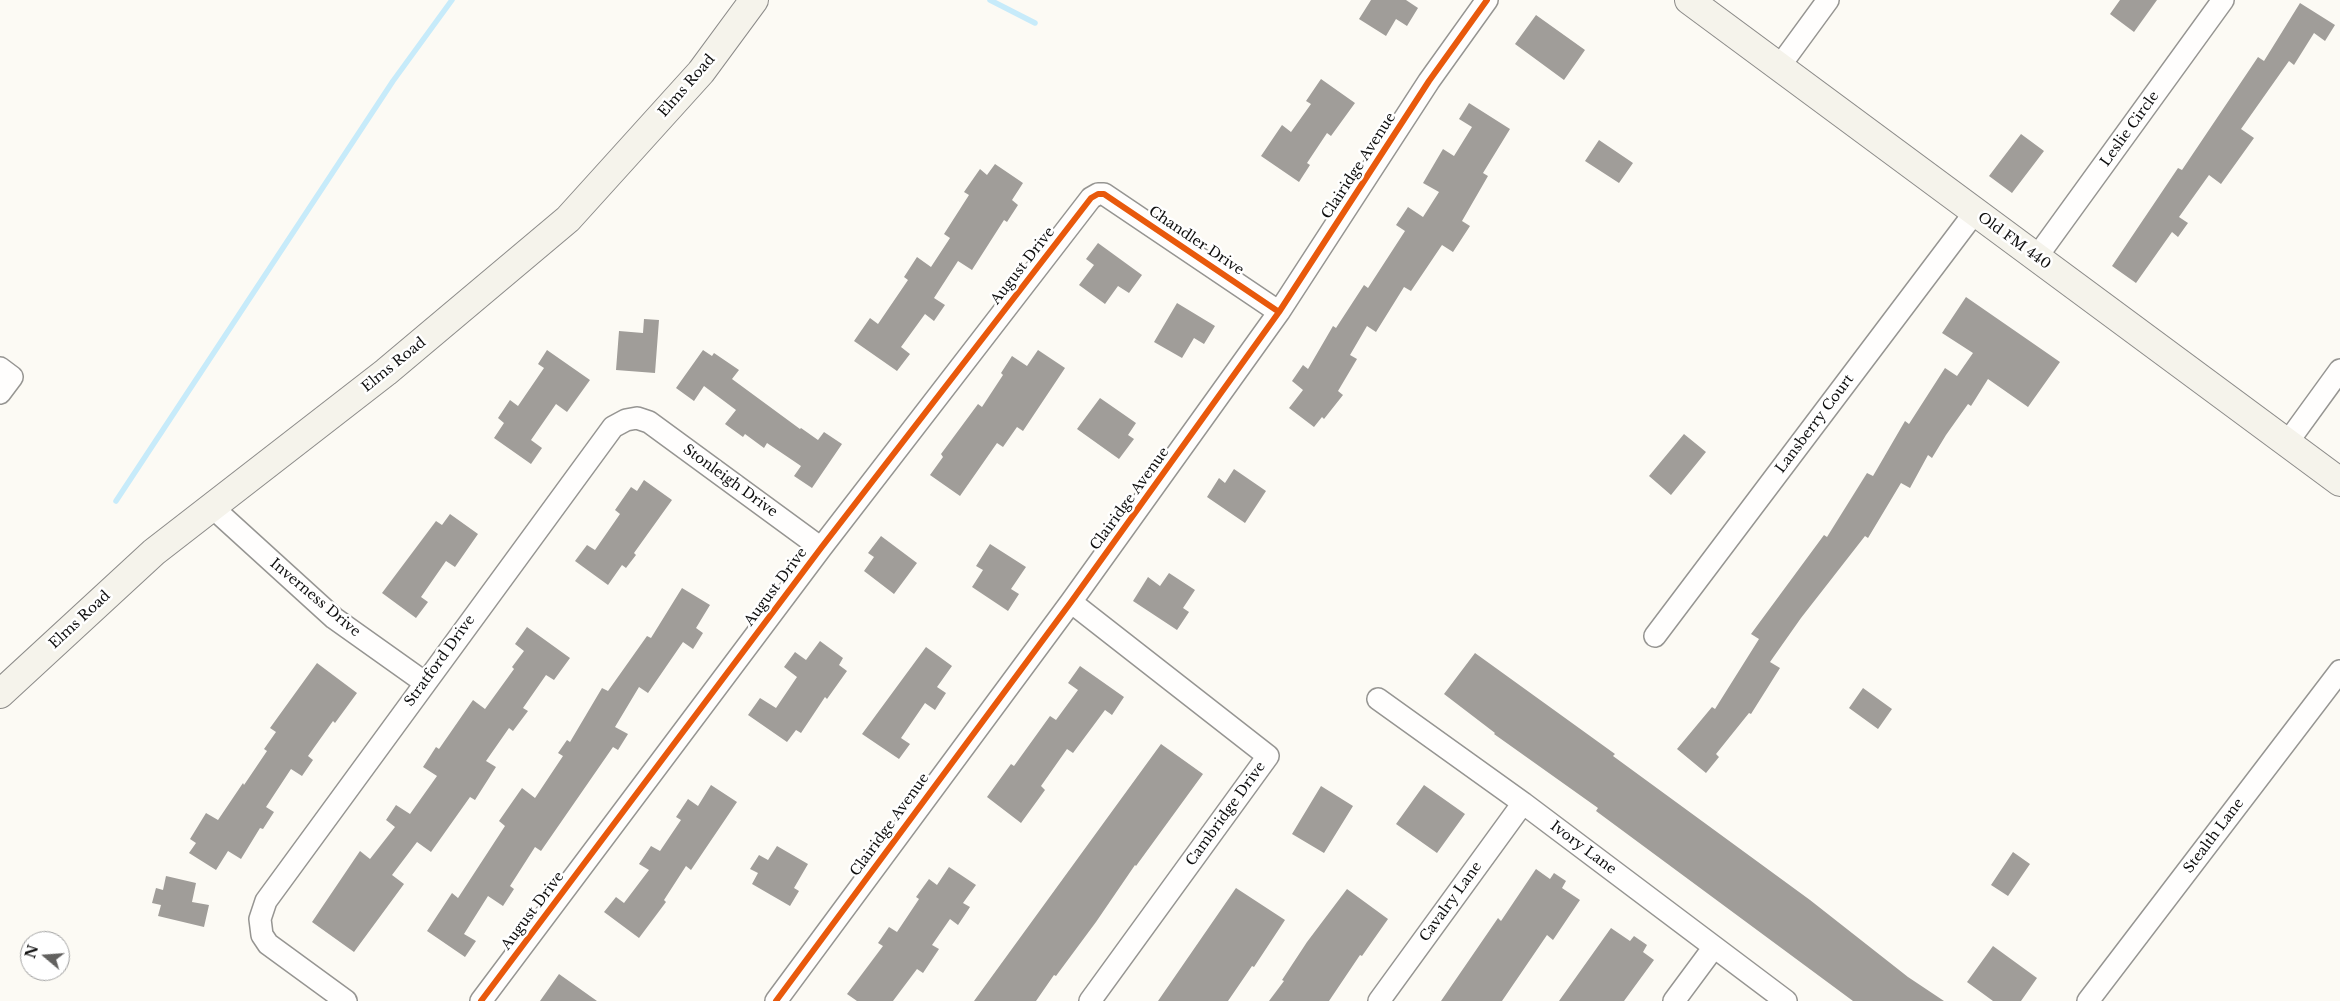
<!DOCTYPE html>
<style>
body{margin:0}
#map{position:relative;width:2340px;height:1001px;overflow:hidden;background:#fcfaf4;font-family:"Libre Baskerville",serif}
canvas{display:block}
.north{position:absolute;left:20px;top:931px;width:50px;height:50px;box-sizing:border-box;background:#fff;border:1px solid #9f9f9f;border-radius:50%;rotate:288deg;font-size:14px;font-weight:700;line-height:20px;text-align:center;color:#0f0f0f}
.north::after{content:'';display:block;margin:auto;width:18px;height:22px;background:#62615f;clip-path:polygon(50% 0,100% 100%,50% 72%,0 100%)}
</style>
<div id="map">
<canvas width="2340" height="1001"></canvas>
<div class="north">N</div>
</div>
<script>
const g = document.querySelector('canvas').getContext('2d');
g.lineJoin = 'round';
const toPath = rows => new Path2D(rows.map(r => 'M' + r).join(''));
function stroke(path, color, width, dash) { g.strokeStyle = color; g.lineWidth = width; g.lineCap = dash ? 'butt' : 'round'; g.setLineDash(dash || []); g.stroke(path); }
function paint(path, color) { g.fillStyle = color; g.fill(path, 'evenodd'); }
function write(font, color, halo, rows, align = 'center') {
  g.font = font + ' "Libre Baskerville",serif'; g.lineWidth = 5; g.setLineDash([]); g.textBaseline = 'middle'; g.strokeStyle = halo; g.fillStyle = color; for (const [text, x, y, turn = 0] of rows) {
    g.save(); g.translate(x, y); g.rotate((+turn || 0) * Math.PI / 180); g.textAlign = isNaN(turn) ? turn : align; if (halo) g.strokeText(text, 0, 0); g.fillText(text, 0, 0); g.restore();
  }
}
stroke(toPath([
 [990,0,1035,23],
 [116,501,393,81,452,0]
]), '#c7ebfa', 5.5);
paint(toPath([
 [1371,0,1406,0,1418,8,1407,26,1396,19,1386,36,1359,19],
 [2120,0,2157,0,2134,32,2110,14],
 [2300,3,2335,25,2325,41,2314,33,2294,65,2289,61,2241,129,2254,138,2221,184,2209,175,2179,217,2188,223,2178,237,2172,232,2136,283,2112,266,2178,168,2182,170,2258,57,2264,61],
 [1536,15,1585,50,1564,80,1515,44],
 [1321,79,1355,103,1331,136,1327,133,1307,163,1310,165,1299,182,1261,156,1282,125,1291,132,1311,104,1306,101],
 [1469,103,1510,129,1483,173,1488,176,1462,221,1470,226,1453,252,1442,245,1411,291,1404,287,1376,332,1367,326,1350,355,1357,359,1338,391,1343,395,1324,419,1322,417,1314,427,1289,408,1303,390,1292,381,1303,365,1308,369,1333,326,1336,328,1364,285,1368,288,1405,231,1396,225,1408,207,1423,217,1439,192,1423,183,1443,149,1454,156,1472,127,1459,119],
 [2021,134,2044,151,2012,193,1989,176],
 [1599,140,1633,163,1619,183,1585,161],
 [995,164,1023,183,1012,200,1018,205,1007,222,1004,220,972,270,958,261,934,298,945,305,934,321,925,314,901,347,910,354,897,371,854,341,870,318,878,324,908,280,904,277,917,257,931,267,950,238,944,234,969,195,964,192,980,169,987,175],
 [1098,243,1142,275,1129,293,1118,286,1105,304,1079,285,1094,265,1086,259],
 [1966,297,2060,362,2028,407,1988,379,1971,406,1968,404,1946,435,1932,458,1928,455,1910,488,1901,483,1868,538,1865,536,1801,618,1770,662,1780,668,1751,714,1749,713,1716,754,1719,757,1706,773,1677,749,1712,707,1715,709,1759,639,1751,634,1824,535,1827,537,1867,473,1873,476,1905,421,1909,424,1945,368,1957,376,1973,353,1942,333],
 [1177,303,1215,326,1204,344,1194,338,1182,358,1154,342],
 [644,319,659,320,655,373,616,370,619,331,643,333],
 [547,350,590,380,567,412,556,404,531,440,542,448,531,464,494,438,504,423,498,418,510,400,518,406,544,368,538,364],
 [703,350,712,356,714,353,739,370,732,379,800,429,801,428,818,440,824,432,842,444,812,488,794,476,801,466,767,443,764,448,745,434,743,437,725,424,736,410,704,386,694,401,676,388],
 [1038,350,1065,368,1023,431,1017,427,1003,447,997,443,960,496,930,475,943,457,941,454,978,404,982,407,1003,375,1001,373,1012,356,1027,366],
 [1100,398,1136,423,1128,435,1134,439,1119,459,1077,429],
 [1684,434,1706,452,1671,495,1649,476],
 [1234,469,1266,491,1245,523,1207,497,1219,478,1225,483],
 [644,480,672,500,634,553,636,555,626,568,622,565,608,585,575,561,587,545,595,550,620,514,615,510,631,487,637,491],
 [450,514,478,534,455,567,446,561,421,597,428,602,416,618,382,593,436,521,442,525],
 [881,536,917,563,894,594,864,571,874,557,868,553],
 [990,544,1026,567,1011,589,1019,594,1008,611,972,587,983,570,976,566],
 [1169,573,1195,590,1183,608,1189,612,1177,630,1133,601,1148,577,1160,586],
 [682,588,710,605,696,628,703,633,693,649,683,642,648,693,639,687,615,727,628,734,618,750,613,747,541,851,535,847,510,886,514,889,503,906,488,896,464,934,476,941,465,957,427,931,452,893,458,898,505,826,499,821,522,788,535,798,563,756,558,753,567,740,570,742,602,688,608,691,647,636,651,638],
 [527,627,570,658,554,680,546,675,523,708,528,711,513,731,509,728,486,761,496,767,475,800,470,797,431,852,417,842,392,875,404,884,354,952,312,922,360,851,370,859,395,827,386,820,396,805,410,814,437,776,423,767,436,747,439,749,473,700,485,709,514,669,512,667,524,651,515,644],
 [820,641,843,658,839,665,847,671,827,699,825,697,801,733,796,730,787,742,748,715,760,698,776,708,797,677,784,667,795,652,806,660],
 [926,647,952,666,937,687,946,693,935,710,925,703,901,738,910,744,899,759,862,734],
 [1475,653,1615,754,1613,756,1810,900,1908,977,1944,1001,1853,1001,1596,811,1598,808,1494,734,1495,733,1444,694],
 [317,663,357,693,335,723,333,721,308,756,313,760,302,776,291,769,266,807,274,812,263,829,260,828,241,859,228,851,216,870,189,853,196,843,190,839,206,813,218,820,243,783,244,785,267,751,264,749,276,732,270,728],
 [1080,666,1124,697,1112,715,1105,710,1073,753,1067,749,1041,786,1045,790,1021,823,987,797,1011,764,1014,766,1050,716,1056,720,1078,690,1068,683],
 [1863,688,1892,709,1878,729,1849,708],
 [1161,744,1203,774,1136,866,1135,865,1096,922,1056,976,1054,975,1036,1001,974,1001],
 [711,785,737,802,691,870,686,866,664,900,666,902,639,938,604,912,616,897,624,903,649,870,639,864,651,846,660,851,681,820,676,817,688,799,698,806],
 [1424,785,1465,814,1437,853,1396,824],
 [1321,786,1353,806,1324,853,1292,834],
 [777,846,808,864,794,888,799,891,790,906,752,884,758,873,750,869,759,855,768,860],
 [2013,852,2030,864,2008,896,1991,885],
 [949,867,976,885,963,903,970,907,958,925,950,919,932,945,939,949,923,973,917,969,893,1001,857,1001,847,994,883,946,878,943,889,927,897,932,919,899,916,897,929,879,937,885],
 [1536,869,1550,879,1554,873,1566,881,1562,888,1580,900,1553,940,1547,935,1502,1001,1441,1001,1498,918,1501,921],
 [166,876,196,883,192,902,209,905,204,927,158,916,161,905,152,903,156,888,163,890],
 [1236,888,1285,920,1254,967,1252,966,1228,1001,1158,1001],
 [1347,889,1388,919,1362,956,1360,955,1329,1001,1269,1001,1284,981,1282,980,1307,942],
 [1611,928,1630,941,1634,936,1647,945,1643,952,1654,960,1624,1001,1559,1001],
 [1993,946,2037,978,2021,1001,1993,1001,1967,982],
 [559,974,597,1001,540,1001]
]), '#a09d99');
const street = toPath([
 [1779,67,1828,0],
 [2036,258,2223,0],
 [0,368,12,377,0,393],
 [2287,443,2340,370],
 [212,507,334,618,424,682],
 [1071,602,1268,756,1090,1001],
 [1655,636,1975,212],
 [1378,699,1523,803,1786,1001],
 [346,1001,268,944,262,935,260,919,266,901,613,427,626,420,637,418,649,422,821,548],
 [481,1001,821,548,1091,198,1098,194,1104,194,1279,312],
 [776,1001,1071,602,1279,312,1429,81,1487,0],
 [1379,1001,1523,803],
 [1674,1001,1714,947],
 [2088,1001,2340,671]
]);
const secondary = toPath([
 [1689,0,2340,482],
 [0,694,154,552,386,372,568,219,701,72,754,0]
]);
stroke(street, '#969592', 24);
stroke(secondary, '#8c8b89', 30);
stroke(street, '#fffefd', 21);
stroke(secondary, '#f5f3eb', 28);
stroke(toPath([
 [481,1001,821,548,1091,198,1098,194,1104,194,1279,312],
 [776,1001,1071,602,1279,312,1429,81,1487,0]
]), '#e8590c', 6);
write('14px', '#0f0f0f', '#fff', [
 ["Elms Road",687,86,-49],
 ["Leslie Circle",2130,129,-54],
 ["Clairidge Avenue",1359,166,-57],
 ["Chandler Drive",1196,241,34],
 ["Old FM 440",2014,241,36],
 ["August Drive",1023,266,-52],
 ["Elms Road",394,365,-39],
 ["Lansberry Court",1815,424,-53],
 ["Stonleigh Drive",730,481,36],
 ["Clairidge Avenue",1130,499,-54],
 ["August Drive",776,587,-53],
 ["Inverness Drive",315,598,40],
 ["Elms Road",80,620,-43],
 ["Stratford Drive",440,661,-54],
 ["Cambridge Drive",1226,814,-54],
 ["Clairidge Avenue",890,825,-54],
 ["Stealth Lane",2214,836,-53],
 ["Ivory Lane",1583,848,37],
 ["Cavalry Lane",1451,902,-54],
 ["August Drive",533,911,-53]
]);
</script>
